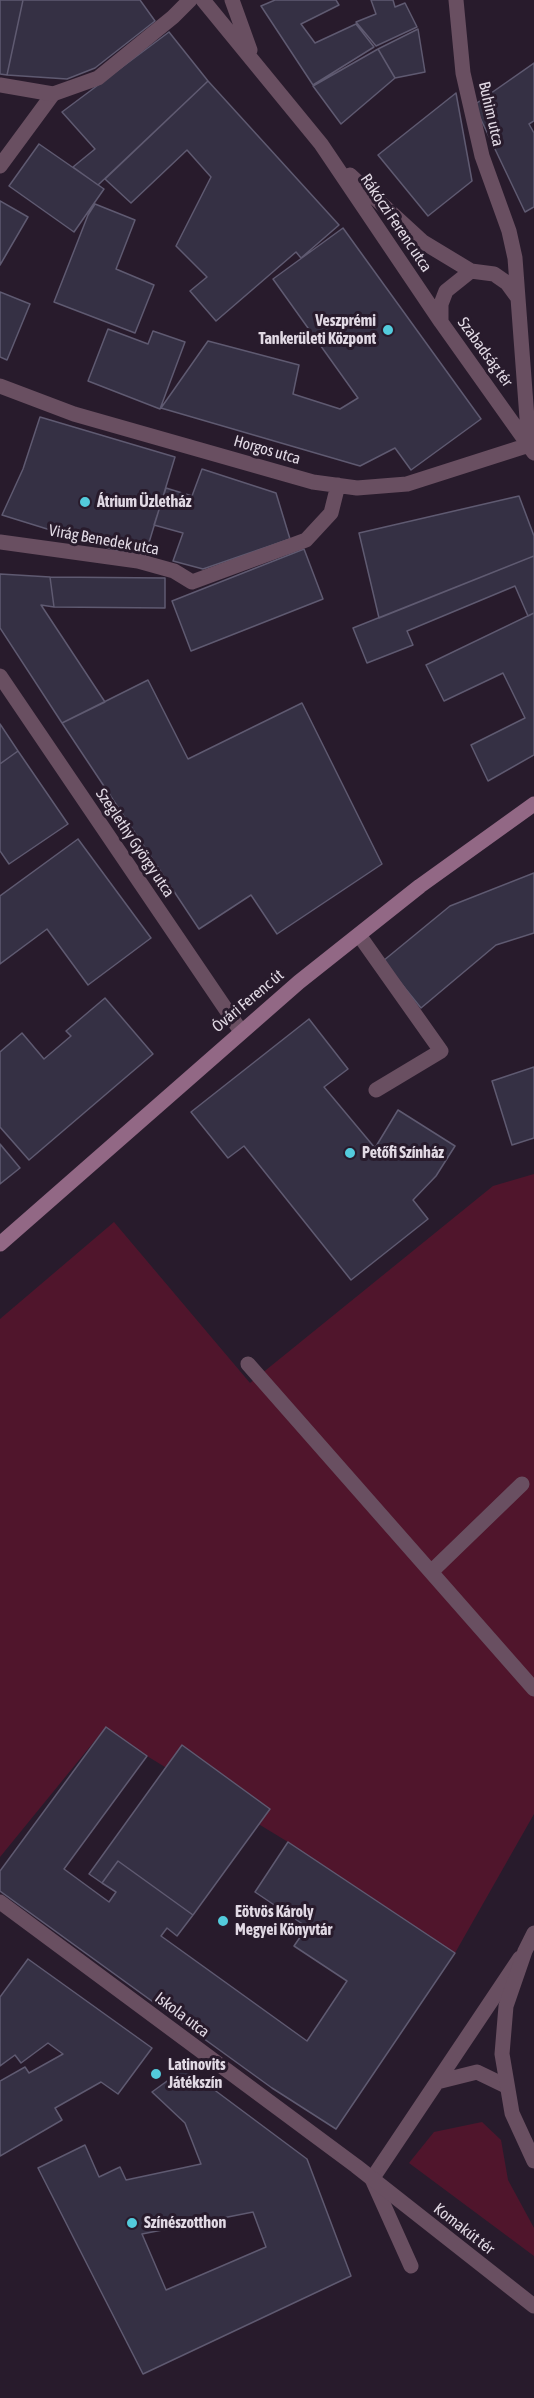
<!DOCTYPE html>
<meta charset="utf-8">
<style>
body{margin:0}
canvas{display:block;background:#281b2c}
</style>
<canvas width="534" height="2398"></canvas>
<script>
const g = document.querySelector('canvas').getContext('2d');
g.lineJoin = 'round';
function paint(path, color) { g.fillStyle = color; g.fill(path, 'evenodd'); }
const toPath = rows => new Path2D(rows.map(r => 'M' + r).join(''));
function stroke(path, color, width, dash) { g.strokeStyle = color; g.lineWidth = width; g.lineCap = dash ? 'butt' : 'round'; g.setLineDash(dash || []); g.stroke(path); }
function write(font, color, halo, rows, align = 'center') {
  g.font = font + ' "Asap Condensed",sans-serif'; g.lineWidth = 6; g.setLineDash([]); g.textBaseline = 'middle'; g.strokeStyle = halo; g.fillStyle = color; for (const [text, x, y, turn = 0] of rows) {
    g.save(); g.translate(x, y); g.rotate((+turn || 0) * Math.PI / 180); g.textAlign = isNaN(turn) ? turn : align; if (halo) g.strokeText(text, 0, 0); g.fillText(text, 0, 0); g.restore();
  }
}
paint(toPath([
 [534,1174,534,1814,455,1953,288,1842,147,1756,106,1727,0,1857,0,1319,114,1222,250,1383,493,1186],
 [482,2122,501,2140,508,2180,534,2228,534,2256,409,2163,434,2132]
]), '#50152c');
const building = toPath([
 [0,0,23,0,7,75,0,74,0,0],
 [23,0,140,0,155,21,95,68,67,79,7,75,23,0],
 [275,0,336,0,339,5,301,24,315,43,356,24,374,47,313,85,261,6,275,0],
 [371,0,393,0,395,7,405,3,417,27,376,46,356,22,376,14,371,0],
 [418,29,425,72,395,78,378,49,418,29],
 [169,32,208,81,98,185,73,167,95,149,62,112,169,32],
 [378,49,395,78,341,124,313,86,378,49],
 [534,63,534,121,529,124,534,133,534,207,525,212,474,105,534,63],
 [208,81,339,225,301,258,296,252,216,321,190,291,207,277,176,246,211,177,187,150,131,203,105,179,208,81],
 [456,93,472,181,428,216,378,155,456,93],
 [39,144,104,189,74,232,9,186,39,144],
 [0,201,28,217,0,265,0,201],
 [95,204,135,220,116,269,154,285,135,333,54,302,88,215,95,204],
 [343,228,481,419,411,470,395,448,360,466,161,408,208,341,299,365,293,394,340,409,358,398,273,279,343,228],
 [0,292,30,304,7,360,0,357,0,292],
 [108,329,148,344,153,331,185,342,160,409,88,381,108,329],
 [40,417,175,457,144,559,2,515,23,469,40,417],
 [202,469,276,493,290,539,203,569,173,561,183,533,154,525,166,488,192,496,202,469],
 [519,496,534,536,534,556,379,618,359,533,519,496],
 [304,549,323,599,191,651,172,601,304,549],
 [534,556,534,613,528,616,515,586,407,631,413,645,367,663,353,628,534,556],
 [0,574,50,577,54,607,41,605,105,702,62,723,0,628,0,574],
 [50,577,165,578,165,608,54,607,50,577],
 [534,613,534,755,488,781,471,745,525,718,503,673,444,701,426,665,534,613],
 [148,680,188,759,302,703,382,864,277,934,251,895,199,929,62,723,148,680],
 [0,724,18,751,0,764,0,724],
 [18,751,68,824,9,864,0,851,0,764,18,751],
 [78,839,151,938,88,985,47,929,0,964,0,896,78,839],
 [534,873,534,933,496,945,421,1008,383,961,450,906,534,873],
 [105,998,153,1054,29,1160,0,1127,0,1052,22,1033,44,1059,71,1036,66,1031,105,998],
 [309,1019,348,1069,324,1087,375,1148,398,1110,455,1146,436,1176,413,1200,428,1219,351,1280,244,1146,228,1158,191,1112,309,1019],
 [534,1067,534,1138,512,1145,492,1081,534,1067],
 [0,1144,20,1168,0,1184,0,1144],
 [106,1727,147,1756,64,1869,109,1902,116,1892,102,1883,118,1861,193,1915,177,1936,167,1928,161,1936,307,2041,347,1981,294,1946,307,1927,255,1892,288,1842,455,1953,336,2129,272,2088,0,1891,0,1871,106,1727],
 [182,1745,270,1809,193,1915,118,1861,102,1883,89,1874,182,1745],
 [28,1959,152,2048,118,2094,101,2082,55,2108,62,2120,0,2156,0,2081,25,2067,29,2073,63,2054,48,2043,21,2063,15,2055,0,2066,0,1997,28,1959],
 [185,2068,307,2159,351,2276,143,2374,38,2168,85,2145,99,2177,120,2167,126,2180,201,2164,185,2123,152,2092,185,2068],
 [253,2212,266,2247,166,2290,142,2234,253,2212]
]);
paint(building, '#353044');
stroke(building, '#5f5a71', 1.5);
stroke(toPath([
 [0,166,53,94],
 [359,935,441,1051,376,1090],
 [248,1364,534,1689],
 [431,1572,522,1484],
 [372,2179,411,2266]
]), '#694f61', 15);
stroke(toPath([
 [203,0,321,144,441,322,534,453],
 [232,0,250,50],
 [456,0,463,73,482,156,509,231,515,258,529,445],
 [0,85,53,94,98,78,173,17,190,0],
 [350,175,423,242,471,271],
 [441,322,441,304,446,291,471,271,494,274,507,283,518,298],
 [0,386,74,414,313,482,357,488,407,484,529,445],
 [0,542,138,561,174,571,192,582,306,540,331,513,338,485],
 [0,676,240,1030],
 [437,2082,477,2072,506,2086],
 [372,2179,520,1958]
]), '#694f61', 15);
stroke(toPath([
 [0,1902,356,2166,534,2306],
 [534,1933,525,1951,506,2006,502,2054,512,2113,534,2161]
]), '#694f61', 15);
stroke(toPath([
 [0,1244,299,982,420,886,534,804]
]), '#926885', 15);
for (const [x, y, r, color] of [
 [388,330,6,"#53cbdc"],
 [85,502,6,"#53cbdc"],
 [350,1153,6,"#53cbdc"],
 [223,1921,6,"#53cbdc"],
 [156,2074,6,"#53cbdc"],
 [132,2223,6,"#53cbdc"]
]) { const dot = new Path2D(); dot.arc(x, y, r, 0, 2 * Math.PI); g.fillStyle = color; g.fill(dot); stroke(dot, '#281b2c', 2); }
write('16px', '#e1d9e4', '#281b2c', [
 ["Buhim utca",491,114,77],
 ["Rákóczi Ferenc utca",396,223,56],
 ["Szabadság tér",485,352,54],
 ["Horgos utca",267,450,16],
 ["Virág Benedek utca",104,540,10],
 ["Szeglethy György utca",135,843,56],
 ["Óvári Ferenc út",248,1001,-40],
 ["Iskola utca",182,2015,37],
 ["Komakút tér",464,2229,38]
]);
write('bold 16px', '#e1d9e4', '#281b2c', [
 ["Veszprémi",376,321,"right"],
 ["Tankerületi Központ",376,339,"right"],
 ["Átrium Üzletház",97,502],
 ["Petőfi Színház",362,1153],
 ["Eötvös Károly",235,1912],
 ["Megyei Könyvtár",235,1930],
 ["Latinovits",168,2065],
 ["Játékszín",168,2083],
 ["Színészotthon",144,2223]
], 'left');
</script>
